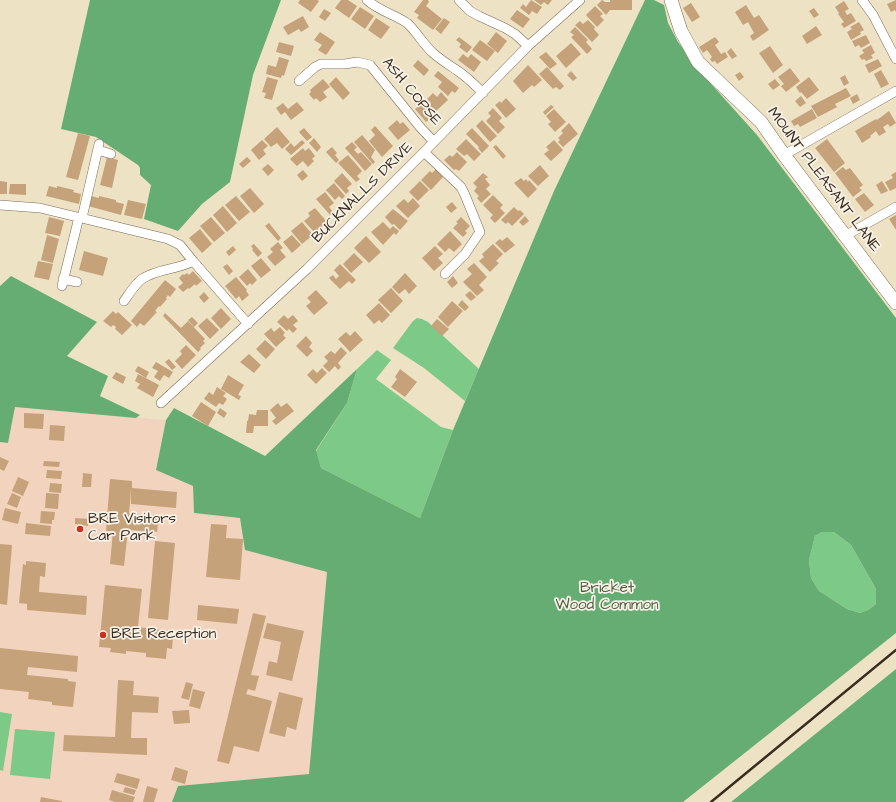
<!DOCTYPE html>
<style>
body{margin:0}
canvas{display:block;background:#eee2c4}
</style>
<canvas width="896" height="802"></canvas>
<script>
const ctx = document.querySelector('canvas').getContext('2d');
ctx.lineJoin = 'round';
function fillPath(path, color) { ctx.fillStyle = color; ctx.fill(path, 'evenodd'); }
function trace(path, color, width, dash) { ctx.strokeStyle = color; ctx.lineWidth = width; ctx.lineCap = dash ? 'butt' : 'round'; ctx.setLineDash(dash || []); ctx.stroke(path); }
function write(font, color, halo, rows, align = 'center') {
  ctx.font = font + ' "Architects Daughter",sans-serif'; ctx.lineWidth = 3.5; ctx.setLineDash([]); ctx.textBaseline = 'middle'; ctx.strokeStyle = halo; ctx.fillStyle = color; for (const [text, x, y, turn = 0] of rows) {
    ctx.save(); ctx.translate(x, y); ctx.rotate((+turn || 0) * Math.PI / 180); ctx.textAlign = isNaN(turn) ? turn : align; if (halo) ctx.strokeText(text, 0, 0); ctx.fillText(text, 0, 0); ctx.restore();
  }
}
const built = new Path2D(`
 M15,407L166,420L156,470L193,486L194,513L241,518L245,550L327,571L309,774L178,786L172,802H0V442L8,443Z`);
const green = new Path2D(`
 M417,318L422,319L428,322L479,369L465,401L424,368L393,348L413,321Z
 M377,350L391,360L376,379L441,427L453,430L420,518L321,468L316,451L347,403L357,369Z
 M822,532H834L851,545L876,589V604L868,610L860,613L847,609L819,591L811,578L809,560L815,536Z
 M0,712L12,714L3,771L0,770Z
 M15,729L55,732L50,779L10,775Z`);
const forest = new Path2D(`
 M90,0H281L253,75L230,182L202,204L178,231L144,219L151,185L140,175V168L138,165L96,137L61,129Z
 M645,0H654L664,5L668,23L678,42L704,76L757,135L896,318V633L683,802H172L178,786L309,774L327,572L245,550L240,518L194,513L193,486L156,470L166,420L174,408L265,456L357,369L347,403L316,450L321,468L420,518L453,430L554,191ZM822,532H834L851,545L876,589V604L868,610L860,613L847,609L819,591L811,578L809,560L815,536Z
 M11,276L97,322L67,356L108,376L100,396L140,415L136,418L15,407L8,443L0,442V286Z
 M896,669V802H731Z`);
const building = new Path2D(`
 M300,0H317L319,1L311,12L298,3Z
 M341,0H348L357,6L349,18L335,8Z
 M423,0H428L429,2L426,6L442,19L433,30L417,18L419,15L414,12Z
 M531,0L542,7L537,14L532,11L529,15L520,8L523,4L526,7Z
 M534,0H552L548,5L544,2L541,5Z
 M602,0L605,2H610V0H632V10H610L606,15L597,5Z
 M896,0V12L895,10L891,12L887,4Z
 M844,1L849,9L845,11L847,15L851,13L856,21L844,28L841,24L844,22L838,14L839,13L835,7Z
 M691,3L700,17L692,22L683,8Z
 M746,5L754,18L759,15L769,30L753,41L750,36L754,33L748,22L743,25L735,12Z
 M595,6L603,14L600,16L604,20L597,27L586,15Z
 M360,7L374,16L365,29L351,19Z
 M814,8L819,15L814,18L809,11Z
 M324,9L331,13L325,21L319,17Z
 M517,10L530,19L523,28L510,19Z
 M303,16L309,27L301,32L299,29L288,35L283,27Z
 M376,18L390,27L381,39L368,30Z
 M444,18L450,22L441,34L435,29Z
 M588,20L595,27L594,29L599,35L592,42L575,25L580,21L583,24Z
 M859,22L864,30L860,32L861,34L851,40L847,32L852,29L850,27Z
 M816,26L822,35L807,44L802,36Z
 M575,27L588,40L586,42L592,49L587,54L571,37L574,35L570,32Z
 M320,32L335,42L326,55L318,50L322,45L314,40Z
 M496,32L507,41L498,53L487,44Z
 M866,35L870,43L861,48L859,45L855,47L852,41Z
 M459,37L472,47L467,53L459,47L461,44L456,40Z
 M715,37L719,42L715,45L721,54L725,52L728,57L717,64L715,61L712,62L710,59L712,57L707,50L703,53L699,47Z
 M480,40L495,51L487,61L472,50Z
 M279,42L294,46L291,56L276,52Z
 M571,43L581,54L566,68L556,56Z
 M871,45L875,53L871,55L873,58L866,61L864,59L862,60L859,56L864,53L862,50Z
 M770,46L783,65L773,73L759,53Z
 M731,48L737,56L732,59L727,52Z
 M546,52L557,64L550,69L539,57Z
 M463,54L468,58L471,54L481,62L474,72L458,60Z
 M279,57L289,60L284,76L282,75L281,78L266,74L268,65L276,67Z
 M878,59L882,66L869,73L865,65Z
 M418,60L429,70L424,76L413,66Z
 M528,65L542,80L534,87L532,85L523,93L513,81Z
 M547,67L564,86L560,90L556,87L553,89L539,74Z
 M790,68L800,81L786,92L781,86L784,84L778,77Z
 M881,70L889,84L881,88L874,74Z
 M438,71L459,88L455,93L452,91L448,96L438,87L442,82L434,76Z
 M571,71L577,78L573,81L567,75Z
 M740,72L744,77L739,81L735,75Z
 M845,75L849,83L844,86L840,78Z
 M267,77L278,80L272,100L264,98L266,93L262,92Z
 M336,77L350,93L343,100L329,84Z
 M809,77L819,90L807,99L801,92L800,93L796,87Z
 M323,79L330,87L323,92L327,97L320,102L316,98L314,100L309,94L311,92L310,90Z
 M775,79L780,85L773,90L768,84Z
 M846,88L851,96L835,104L837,107L818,117L811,106Z
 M441,92L448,100L435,112L437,114L426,122L415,109L426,100L429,105L431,103L427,99L433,93L437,97Z
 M857,94L860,100L853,104L850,98Z
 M801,96L806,103L800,107L795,101Z
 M506,98L516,109L506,118L495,105L500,101L501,103Z
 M297,102L304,110L291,120L285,112L281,115L276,108L283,103L288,109Z
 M551,105L554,107L545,115L543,112Z
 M493,108L502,118L499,121L505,127L498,134L486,121L491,116L488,113Z
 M554,109L566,122L555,132L548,124L551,122L546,116Z
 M812,109L817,118L800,127L798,124L794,126L791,121Z
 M889,111L896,123L890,127L888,124L883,127L886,132L879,136L876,131L870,136L871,137L862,143L855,131L876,119L877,120Z
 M397,120L400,124L403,122L410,130L398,140L388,128Z
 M482,120L497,136L490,142L476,126Z
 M569,123L578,134L563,147L558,142L560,140L558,138L563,133L561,131Z
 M375,126L393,146L382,157L369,141L375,135L371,130Z
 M277,127L290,142L282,149L277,143L271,147L264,139Z
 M304,128L312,137L307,141L299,132Z
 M472,128L489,146L482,153L478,148L479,147L466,134Z
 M78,133L90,136L78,180L66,177Z
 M362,135L375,150L371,157L375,162L373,164L354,142Z
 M314,138L321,147L317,152L309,143Z
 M466,139L481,154L474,161L467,154L464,156L456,149Z
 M827,139L845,163L834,172L815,148Z
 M262,140L268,146L263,150L266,154L259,160L251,150Z
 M302,140L305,143L291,155L285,149L291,143L294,147Z
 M554,140L563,150L551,161L544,154L549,150L546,147Z
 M352,142L357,147L354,150L358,154L361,152L372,164L365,171L345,148Z
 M496,145L506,156L503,159L493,147Z
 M332,147L337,153L335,155L339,160L336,163L326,152Z
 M303,148L305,151L309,148L315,156L312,159L314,161L308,167L303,161L297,166L290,159Z
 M457,152L467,162L459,171L456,169L454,170L444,160L450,155L452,157Z
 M348,155L362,171L357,176L360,179L356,182L338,163Z
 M107,157L118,160L112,188L100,185Z
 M247,157L251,161L243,168L239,164Z
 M268,164L274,170L268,176L262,169Z
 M540,165L549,176L538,186L528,176Z
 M843,167L846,170L850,168L863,185L859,188L862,190L853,197L835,173Z
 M436,169L443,177L431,190L421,180L430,171L432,173Z
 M303,170L308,176L302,181L297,175Z
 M896,172V188L890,191L885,182L893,178L891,175Z
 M342,173L352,184L347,188L349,191L346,194L334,181Z
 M483,173L488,177L485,179L490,185L486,189L491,194L481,203L477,198L479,196L474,191L477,187L473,183Z
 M521,178L524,181L526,179L528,182L529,180L537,189L528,198L514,183Z
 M0,181L7,182V194H0Z
 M420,181L429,190L418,201L409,192Z
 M882,181L888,191L881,194L876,185Z
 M334,183L345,196L342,199L339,196L335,200L326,190Z
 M10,184H26V195L9,194Z
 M49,186L57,188V186L74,190L73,192L81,194L79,204L46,196Z
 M250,188L264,204L254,213L240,196Z
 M325,192L334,203L329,207L333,212L330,215L316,199Z
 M864,193L874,205L865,212L855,199Z
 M493,195L503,205L500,208L505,213L495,223L490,218L493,215L483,205Z
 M91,196L99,198V196L116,200V202L124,204L121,215L88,206Z
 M236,196L250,212L239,221L225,205Z
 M413,198L420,206L408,218L396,206L404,199L408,203Z
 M128,200L146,204L142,219L124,215Z
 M452,202L457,208L451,213L446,207Z
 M223,206L237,223L227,232L213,215Z
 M514,207L518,211L520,210L524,214L512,226L508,222L506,224L501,220Z
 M315,208L327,222L315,233L304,221L310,216L308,213Z
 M393,209L408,221L400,230L394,224L392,225L385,217Z
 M896,215V230L889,219Z
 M525,216L529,221L523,226L519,222Z
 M49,217L64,221L60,236L45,233Z
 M211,217L225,233L214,242L200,226Z
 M461,217L470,226L465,231L467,233L463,237L453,228L458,223L456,222Z
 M302,222L313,235L302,244L291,231Z
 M383,222L390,229L393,226L399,231L396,235L394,233L383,245L371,232Z
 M269,223L281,238L278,241L265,226Z
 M200,229L212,244L202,253L189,238Z
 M450,231L462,244L454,252L449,248L445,252L437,244Z
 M47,235L59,239L53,263L41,260Z
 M292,235L301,245L292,253L283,242Z
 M366,236L381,252L369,263L354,248Z
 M507,237L515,245L505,253L495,243L500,239L502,241Z
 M278,242L283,248L280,250L286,257L275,266L267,257L273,252L270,249Z
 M254,244L262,253L258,257L252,250L253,249L251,246Z
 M493,244L503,254L496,261L499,263L490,272L479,261L484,257L482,254Z
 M233,246L236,250L229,256L226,252Z
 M435,246L443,254L438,258L443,263L434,271L422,258Z
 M84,251L108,258L103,276L79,270Z
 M354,253L363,262L351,273L343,264Z
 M261,258L271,270L261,278L251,266Z
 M38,261L53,264L49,280L34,277Z
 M474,263L487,277L479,285L484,290L477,296L463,282L472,274L467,269Z
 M227,264L233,271L229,275L223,267Z
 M340,264L356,280L352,284L349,281L340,289L329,278L333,275L336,279L339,276L334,270Z
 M248,269L257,280L252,285L250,283L247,286L239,277Z
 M193,271L202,281L196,286L195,284L189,289L188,288L183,292L178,287L183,283L179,278L183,274L184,275L187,273L189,275Z
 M405,273L417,286L409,294L405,289L399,294L392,287Z
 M453,276L458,283L452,288L447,282Z
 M236,277L247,290L246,291L249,295L242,301L239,296L236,299L225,286Z
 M165,280L176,289L170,297L168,295L166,298L167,299L160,307L159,306L155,311L157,312L144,326L140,323L137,327L131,321Z
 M391,288L403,301L391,313L378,300Z
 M316,290L328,303L314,315L306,306L311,302L307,298Z
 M470,291L476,297L471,301L465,295Z
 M204,292L209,298L204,303L199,297Z
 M462,300L469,307L465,311L458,305Z
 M452,301L463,311L448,327L438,317Z
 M379,303L390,315L382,323L379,320L374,324L366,315Z
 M221,308L231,319L221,329L211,318Z
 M113,311L116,314L118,312L132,325L122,335L115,329L116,327L113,325L111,327L103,321Z
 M165,313L181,328L188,321L205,339L203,341L205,343L200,348L201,349L198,352L163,316Z
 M284,315L288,319L293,315L298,321L293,325L297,329L293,333L289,329L287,331L277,322Z
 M192,317L198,323L194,327L188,320Z
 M207,318L219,330L210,339L198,326Z
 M437,319L449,329L442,336L431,326Z
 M280,327L285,333L283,335L286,338L276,347L264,334L271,328L274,332Z
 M355,331L363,340L350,352L338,339L346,332L350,336Z
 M306,336L312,343L309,347L313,351L307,357L296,346Z
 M265,340L275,349L266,359L256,349Z
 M186,345L196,355L182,369L175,361L182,354L180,351Z
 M341,347L347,353L338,363L341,367L338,370L335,366L329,372L323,366L328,361L324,357L331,351L335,354Z
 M249,354L261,365L254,373L240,362Z
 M169,359L176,367L172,370L165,362Z
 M156,362L173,372L169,378L164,375L160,381L154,377L158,371L152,368Z
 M138,366L149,372L146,378L135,371Z
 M322,368L327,373L316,384L307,375L313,369L317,373Z
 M400,369L417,382L405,397L391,387L397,379L395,377Z
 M116,372L126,377L123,384L112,378Z
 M138,374L159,385L153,397L137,388L140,384L135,381Z
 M228,375L244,385L238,395L241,396L239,400L221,389Z
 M217,387L226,393L223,396L227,399L223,405L219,403L216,407L204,399L209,392L213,395Z
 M201,402L216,412L208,426L192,416Z
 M278,403L281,407L287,403L294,411L276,425L272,421L276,418L270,410Z
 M220,408L227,413L224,418L217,413Z
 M257,410H268V426H254L253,433H246L247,421H248L249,414L256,415Z
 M24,413L44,414L43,429L24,428Z
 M50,425L65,426L64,441L49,440Z
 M0,457L9,461L4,471L0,469Z
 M44,461L60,462L59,467L43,466Z
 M47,470L62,471L61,479L46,478Z
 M83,473L92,474L91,487H82Z
 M18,477L29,482L23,496L12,491Z
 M110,479L132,481V488L177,492L176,508L131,504V490L129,514L159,516L157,532L128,530L124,566L110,564L113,531H106Z
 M50,483L62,484L61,493L49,492Z
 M12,493L21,497L17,508L7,504Z
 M46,493L59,494L58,509L45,508Z
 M5,508L21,512L18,524L2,520Z
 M41,511L55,512L54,520H52V524L40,523Z
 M75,518L89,519L88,526L75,524Z
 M26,523L51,526L50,536L25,534Z
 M211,524L227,525L226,538L243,539L240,580L206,577Z
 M155,541L175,543L168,620L148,618Z
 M0,544L12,545L7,605L0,604Z
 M26,561L46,563L45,577L40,576L39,592L87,596L86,615L27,610V604L19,603L23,564L26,565Z
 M105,585L142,589L138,627L169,631V635L173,636L172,649L167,648L166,659L146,657V653L126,651V654L110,652L111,648L99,647Z
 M198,605L239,609L237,624L197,620Z
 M253,613L266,616L251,675L259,676L255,691L248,689L246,694L272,701L259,752L234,746L229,764L217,761Z
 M267,623L304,631L292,681L266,675L269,661L277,663L281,642L263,638Z
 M0,648L78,656L77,672L28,667L27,675L68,679V681L76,682L73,707L52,705V702L28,699L29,692L0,689Z
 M118,680L134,681L133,695L159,697L158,713L132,712L131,738H147V755L63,751L64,735L115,737Z
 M186,682L193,684L189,700L181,698Z
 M193,689L205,692L200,709L189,706Z
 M279,692L303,698L296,730L287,727L285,737L269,733Z
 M189,710L190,723L174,724L172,711Z
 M175,767L188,771L185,784L171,780Z
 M117,773L140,779L137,789L114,782Z
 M147,786L158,789L154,802H143Z
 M125,787L136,790L134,795L123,792Z
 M112,790L135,797L133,802H115L109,800Z
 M41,797L62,801V802H40Z`);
const street = new Path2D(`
 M367,0C379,11 394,14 407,23C417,32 423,44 433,53C441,60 449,65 458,71C467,77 475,85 483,93
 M459,0L470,11L479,16L505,28L515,34L528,46
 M862,0L873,15L896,59
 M299,81L315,67L321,64H345L357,62L370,65L420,127L434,142
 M98,150L111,154
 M424,152L461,187L465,195L480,232L465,254L445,274
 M784,155L896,91
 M0,205L40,208L168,239L180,245L193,261
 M82,218L99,144
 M845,236L896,207
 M63,279L77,282
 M62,286L79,217
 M124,301C129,294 135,284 142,279C158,268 178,270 193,261L248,324
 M161,403L307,269L424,152L528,46L580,0`);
const secondary = new Path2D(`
 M671,0L681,31L698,62L761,122L784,155L896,303`);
const rail = new Path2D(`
 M711,802L896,650`);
const markers = [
 [80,529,4,"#c8321e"],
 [103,635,4,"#c8321e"]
];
const streetNames = [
 ["ASH COPSE",411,92,50],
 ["MOUNT PLEASANT LANE",823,180,53],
 ["BUCKNALLS DRIVE",363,193,-45]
];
const poiNames = [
 ["BRE Visitors",88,520],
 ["Car Park",88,537],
 ["BRE Reception",111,635]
];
const parkNames = [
 ["Bricket",607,589],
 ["Wood Common",607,606]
];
fillPath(built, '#f2d4be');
fillPath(green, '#7dc988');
fillPath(forest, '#66ad74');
fillPath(building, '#c5a27a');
trace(street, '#7a6a58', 10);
trace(secondary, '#7a6a58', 14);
trace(street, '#fff', 9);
trace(secondary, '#fff', 13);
trace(rail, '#3b2a1e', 2.5);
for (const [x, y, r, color] of markers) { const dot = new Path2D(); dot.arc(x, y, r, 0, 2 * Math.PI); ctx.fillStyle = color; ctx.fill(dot); trace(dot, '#f7f3e8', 1.5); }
write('15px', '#3b2a1e', '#f7f3e8', streetNames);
write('15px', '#3b2a1e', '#f7f3e8', poiNames, 'left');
write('15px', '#4f5a3e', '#f7f3e8', parkNames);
</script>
